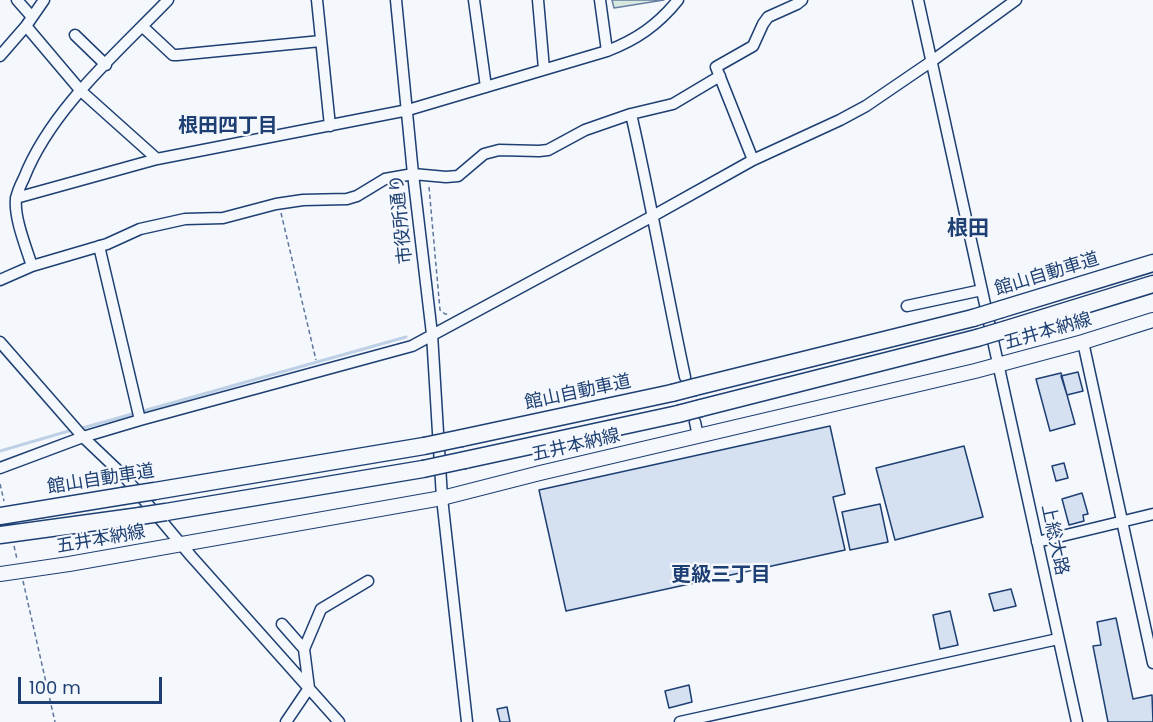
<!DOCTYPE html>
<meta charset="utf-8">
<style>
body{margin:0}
#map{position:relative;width:1153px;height:722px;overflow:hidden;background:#f4f7fb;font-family:Poppins,sans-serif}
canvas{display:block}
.scale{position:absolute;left:18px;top:677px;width:144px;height:27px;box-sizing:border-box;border:3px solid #1d3f73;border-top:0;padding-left:8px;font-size:18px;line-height:21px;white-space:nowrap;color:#1d3f73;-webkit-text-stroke:4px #f4f7fb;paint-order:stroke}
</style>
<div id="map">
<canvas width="1153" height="722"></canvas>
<div class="scale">100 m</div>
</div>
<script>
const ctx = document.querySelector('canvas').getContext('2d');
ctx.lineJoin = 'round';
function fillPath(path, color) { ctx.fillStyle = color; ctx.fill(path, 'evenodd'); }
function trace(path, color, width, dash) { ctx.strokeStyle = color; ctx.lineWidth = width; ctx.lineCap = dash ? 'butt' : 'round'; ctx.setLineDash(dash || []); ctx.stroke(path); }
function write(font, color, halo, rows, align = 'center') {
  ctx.font = font + ' Poppins,"Noto Sans JP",sans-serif'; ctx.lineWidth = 4.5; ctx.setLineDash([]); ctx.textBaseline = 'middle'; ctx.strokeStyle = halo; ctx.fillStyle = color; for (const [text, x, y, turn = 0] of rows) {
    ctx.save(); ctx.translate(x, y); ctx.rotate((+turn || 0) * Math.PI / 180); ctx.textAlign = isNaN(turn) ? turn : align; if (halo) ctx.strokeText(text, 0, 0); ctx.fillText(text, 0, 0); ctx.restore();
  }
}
const green = new Path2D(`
 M612,0H664L614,8Z`);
const stream = new Path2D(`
 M79,429L406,337
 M0,451L72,430`);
const building = new Path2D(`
 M1078,372L1083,391L1067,395L1061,376Z
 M1061,373L1075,424L1050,431L1036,379Z
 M830,426L845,494L833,497L845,550L566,611L539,490Z
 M964,446L983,517L895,540L876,468Z
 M1064,463L1068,478L1056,481L1052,466Z
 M1082,493L1088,514L1083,515L1084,521L1069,525L1062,499Z
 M880,504L888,542L850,550L842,512Z
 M1011,589L1016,606L994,611L989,594Z
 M950,611L958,645L940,649L933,615Z
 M1116,618L1133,699L1152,695L1153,722H1108L1093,646L1101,645L1097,622Z
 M689,685L692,702L669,708L665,691Z
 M507,707L510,722H500L497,709Z`);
const path = new Path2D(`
 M429,187L440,310L445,314H449
 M281,213L316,360
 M0,484L4,501
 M14,546L17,559
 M23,581L55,722`);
const minor = new Path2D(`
 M17,0L32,17
 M317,0L330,126
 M396,0L413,174L432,334L442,498L467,722
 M474,0L486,87
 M538,0L544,69
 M600,0L607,51
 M918,0L1077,722
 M26,26L81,91L157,159
 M143,27L173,55H177L321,41
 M75,35L106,65
 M0,56L26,26L44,0
 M631,114C651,201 666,289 685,377
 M753,160L716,67L753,46L763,24L768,17L797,4L802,0
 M16,198L157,159L408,110L607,51C636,40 658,25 678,0
 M99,246L140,420
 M32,266C26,247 14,218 16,199C17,192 21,184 24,178C51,109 118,52 168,0
 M0,280L32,266L107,244L140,229L185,219L223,218L276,204L303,200L347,199L357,196L385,179L413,174L446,177L458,176L484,154L499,150L539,151L548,150L585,130L631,114L673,104L720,76
 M907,306L982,290
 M0,342L83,437L124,476L191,556L339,722
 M1083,342L1153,663
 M695,422L698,436
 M0,468L83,437L140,420L412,346L651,217L753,160L840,120L866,106L932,61L1016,0
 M1037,542L1153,514
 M282,624L304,649
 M286,722L309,688L304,649L321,609L368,581
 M680,722L1058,639`);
const major = new Path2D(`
 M0,574L69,564L442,498L540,473L975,371L1083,342L1153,320`);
const highway = new Path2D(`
 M1002,309L1153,263
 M1007,329L1153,284
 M695,387L973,318
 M701,408L977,338
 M462,438L672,393
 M465,460L678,414
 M155,491L424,446
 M166,512L423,469
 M0,516L123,496
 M0,535L140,516`);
const highwayBridge = new Path2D(`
 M973,318L1002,309
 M977,338L1007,329
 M672,393L695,387
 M678,414L701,408
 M424,446L462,438
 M423,469L465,460
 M123,496L155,491
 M140,516L166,512`);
const streetNames = [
 ["市役所通り",402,219,-96],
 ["館山自動車道",1047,275,-17],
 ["五井本納線",1048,332,-16],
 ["館山自動車道",578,393,-12],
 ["五井本納線",576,446,-13],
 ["館山自動車道",101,480,-9],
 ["五井本納線",101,540,-10],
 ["上総大路",1054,540,78]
];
const neighbourhoodNames = [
 ["根田四丁目",228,127],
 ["更級三丁目",721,576]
];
const quarterNames = [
 ["根田",968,230]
];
fillPath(green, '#d7e8df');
trace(green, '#687fa3', 1.5);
trace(stream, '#bed0e5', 3);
fillPath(building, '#d5e0f0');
trace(building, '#1d3f73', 1.5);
trace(minor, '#1d3f73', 13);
trace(major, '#1d3f73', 16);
trace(highway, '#1d3f73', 19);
trace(path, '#5e769c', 1.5, [4.5, 3]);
trace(minor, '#f4f7fb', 10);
trace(major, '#f4f7fb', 14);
trace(highway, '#f4f7fb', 16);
trace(highwayBridge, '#1d3f73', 19, []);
trace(highwayBridge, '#f4f7fb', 16);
write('18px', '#1d3f73', '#f4f7fb', streetNames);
write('bold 20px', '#1d3f73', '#f4f7fb', neighbourhoodNames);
write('bold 21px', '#1d3f73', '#f4f7fb', quarterNames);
</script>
